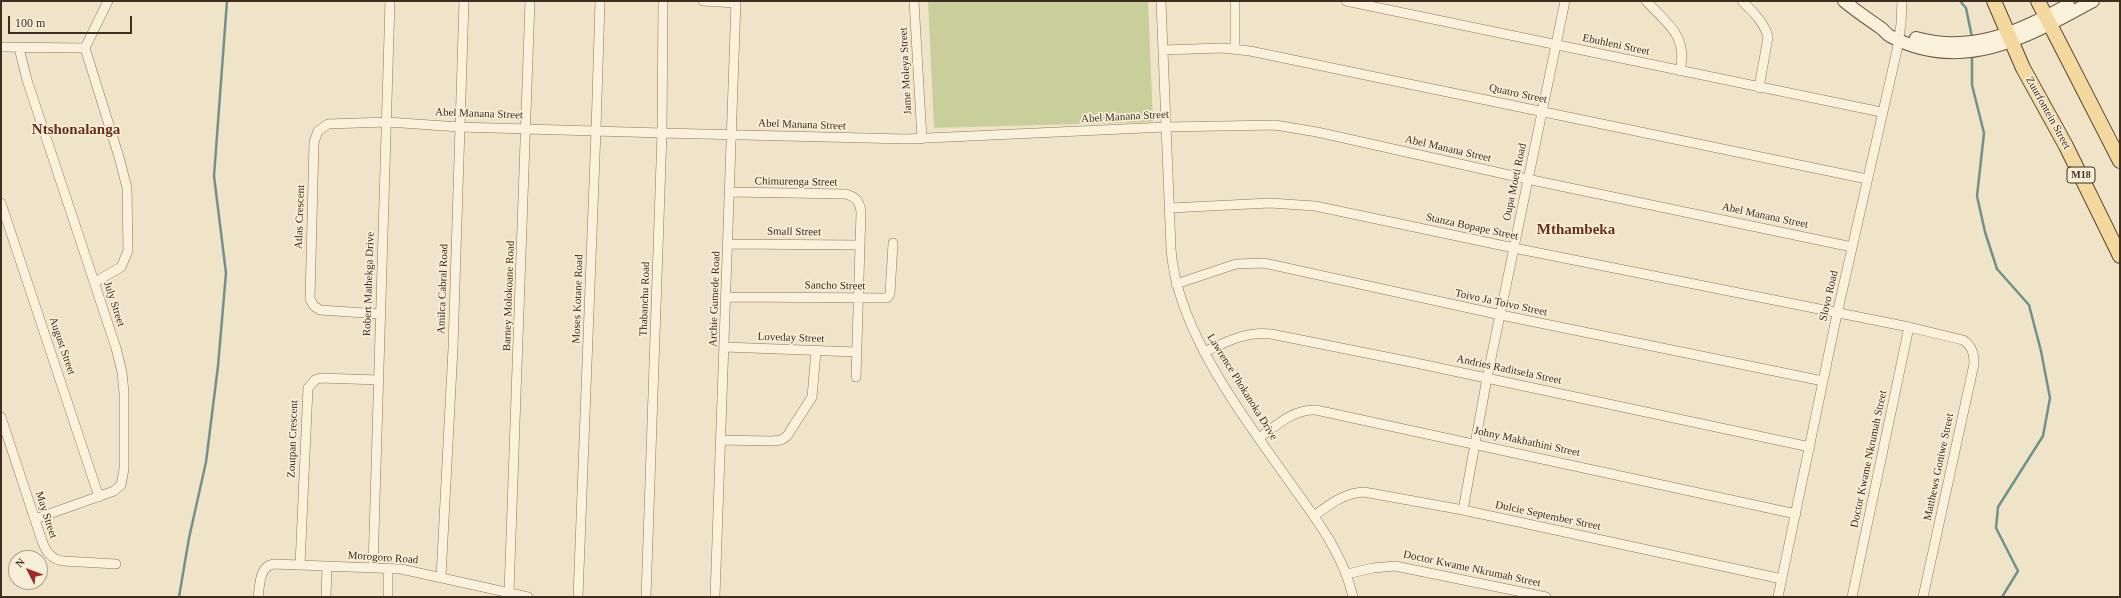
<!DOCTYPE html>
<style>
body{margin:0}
#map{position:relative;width:2121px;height:598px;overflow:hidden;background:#f0e4c8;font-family:"Times New Roman",serif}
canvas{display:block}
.frame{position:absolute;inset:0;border:2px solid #3d2e20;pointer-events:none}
.north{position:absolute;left:8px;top:550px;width:40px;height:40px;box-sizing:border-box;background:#f7eed8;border:1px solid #ada18e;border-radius:50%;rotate:312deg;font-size:11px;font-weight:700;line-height:16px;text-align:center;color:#3d2e20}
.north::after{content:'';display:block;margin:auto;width:14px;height:18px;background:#9e2a2b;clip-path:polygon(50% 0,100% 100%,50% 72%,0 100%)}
.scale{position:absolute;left:8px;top:16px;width:124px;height:18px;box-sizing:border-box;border:2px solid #3d2e20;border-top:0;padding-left:5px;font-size:12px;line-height:14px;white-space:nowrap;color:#3d2e20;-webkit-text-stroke:3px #f7eed8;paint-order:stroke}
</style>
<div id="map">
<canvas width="2121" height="598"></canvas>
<div class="frame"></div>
<div class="north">N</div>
<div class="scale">100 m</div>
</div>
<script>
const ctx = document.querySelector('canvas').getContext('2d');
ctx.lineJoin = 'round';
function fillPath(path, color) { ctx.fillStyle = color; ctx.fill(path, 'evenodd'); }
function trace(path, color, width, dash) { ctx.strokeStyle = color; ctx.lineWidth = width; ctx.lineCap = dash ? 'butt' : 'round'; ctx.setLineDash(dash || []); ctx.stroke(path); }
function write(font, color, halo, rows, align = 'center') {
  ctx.font = font + ' "Times New Roman",serif'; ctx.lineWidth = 3.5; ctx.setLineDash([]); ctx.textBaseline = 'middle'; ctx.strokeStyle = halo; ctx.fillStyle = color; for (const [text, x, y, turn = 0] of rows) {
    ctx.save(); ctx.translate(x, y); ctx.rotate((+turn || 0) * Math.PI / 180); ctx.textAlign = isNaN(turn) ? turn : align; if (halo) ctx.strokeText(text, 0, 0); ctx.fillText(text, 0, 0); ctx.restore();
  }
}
const green = new Path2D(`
 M928,1H1148L1153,122L934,128Z`);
const stream = new Path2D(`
 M1960,1L1966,8L1972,37
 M1972,54V85L1984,133L1977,196L1985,232L1997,269L2029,305L2041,351L2050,398L2043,436L1998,507L1996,528L2018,571L2002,597
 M179,597L189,538L206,462L218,366L226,273L214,176L227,1`);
const street = new Path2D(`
 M703,1L736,3
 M914,1L922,139
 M1161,1L1171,249C1177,334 1248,422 1296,491C1320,524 1344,557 1353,597
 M1235,1V48
 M1346,1L1881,112
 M1646,1C1668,24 1688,36 1680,71
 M1742,1C1753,12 1764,22 1768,37L1759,88
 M1,47L85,48
 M19,48L27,80L116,348L122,372L124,393V469L121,485L114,491L35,519
 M1163,50L1222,48L1250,51L1867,179
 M730,192L846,194C856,197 860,202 861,212L856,377
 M1,203L99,497
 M1170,208L1270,203L1315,206L1514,248L1909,327L1963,340C1972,346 1974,353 1974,364L1923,597
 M729,244L859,245
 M95,282L121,267L128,251L127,188L119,157L85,48L108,1
 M1176,284L1236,264L1264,263L1501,315L1823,381
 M727,297L887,298L890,294L893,243
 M380,314L320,310L314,306L310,299L314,142L318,131L328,124L387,122L460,127L662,133L906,139L1166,127L1275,125L1317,132L1527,179L1852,247
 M725,347L856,352
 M1204,352C1226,342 1246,331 1271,334L1416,363L1810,447
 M1,417L42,541C46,552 51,559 63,561L116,564
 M1259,438C1277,425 1293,409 1316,410L1796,514
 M720,440L772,441L781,440L787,436L812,397L816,351
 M1463,510L1487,378L1565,1
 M1314,516C1330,504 1344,493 1364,492L1463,510L1782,579
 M300,565L308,388L315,380L321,378L379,380
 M373,567L390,1
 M1347,574L1373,568L1395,566L1546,597
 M441,577L453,348L464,1
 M509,592L530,1
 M258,597C260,585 259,566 274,564L401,569L528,597
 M326,597L327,567
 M388,597V569
 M578,597L596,130L600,1
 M646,597L662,133L663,1
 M715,597L736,1
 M1778,597L1837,314L1897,50L1901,24L1902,1
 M1852,597L1909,327`);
const secondary = new Path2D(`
 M1844,1C1856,11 1868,19 1881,28C1884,30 1886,34 1890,36C1963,75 2029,36 2093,1
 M1916,38C1973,54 2019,31 2068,5`);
const primary = new Path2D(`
 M1994,1L2023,68L2066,146L2120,256
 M2038,1L2120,161`);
const shields = [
 [2081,175,28]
];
const shieldNames = [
 ["M18",2081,175]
];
const streetNames = [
 ["Ebuhleni Street",1616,45,12],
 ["Jame Moleya Street",906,71,-93],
 ["Quatro Street",1518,94,12],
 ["Zuurfontein Street",2048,113,61],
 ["Abel Manana Street",479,114,2],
 ["Abel Manana Street",1125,117,-3],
 ["Abel Manana Street",802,125,2],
 ["Abel Manana Street",1448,149,13],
 ["Chimurenga Street",796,182,1],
 ["Oupa Moeti Road",1515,182,-78],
 ["Abel Manana Street",1765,216,12],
 ["Atlas Crescent",300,217,-88],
 ["Stanza Bopape Street",1472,227,12],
 ["Small Street",794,232,1],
 ["Robert Mathekga Drive",369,284,-88],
 ["Sancho Street",835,286,1],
 ["Amilca Cabral Road",443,289,-88],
 ["Barney Molokoane Road",509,296,-88],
 ["Slovo Road",1829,296,-77],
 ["Moses Kotane Road",578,299,-88],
 ["Thabanchu Road",645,299,-88],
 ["Archie Gumede Road",715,299,-88],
 ["Toivo Ja Toivo Street",1501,303,12],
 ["July Street",114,304,72],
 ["Loveday Street",791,338,2],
 ["August Street",62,346,71],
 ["Andries Raditsela Street",1509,370,12],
 ["Lawrence Phokanoka Drive",1242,387,58],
 ["Zoutpan Crescent",293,439,-88],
 ["Johny Makhathini Street",1527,442,12],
 ["Doctor Kwame Nkrumah Street",1869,459,-78],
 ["Matthews Goniwe Street",1939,467,-78],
 ["May Street",46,515,72],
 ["Dulcie September Street",1548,516,12],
 ["Morogoro Road",383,558,4],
 ["Doctor Kwame Nkrumah Street",1472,569,12]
];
const districtNames = [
 ["Ntshonalanga",76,130],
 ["Mthambeka",1576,230]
];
fillPath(green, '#c9cf9b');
trace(stream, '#6f938a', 2.5);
trace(street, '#8d765c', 10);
trace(secondary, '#6f573f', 14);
trace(primary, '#5b4430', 16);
trace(street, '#faf1dc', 9);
trace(secondary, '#faf1dc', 12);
trace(primary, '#f3d9a0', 14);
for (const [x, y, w] of shields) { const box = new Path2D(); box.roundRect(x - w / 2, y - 8, w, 16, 3); ctx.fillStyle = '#f7eed8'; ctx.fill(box); trace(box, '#3d2e20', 1); }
write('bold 10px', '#3d2e20', null, shieldNames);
write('11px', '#3d2e20', '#f7eed8', streetNames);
write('bold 15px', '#6b2e1e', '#f7eed8', districtNames);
</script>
